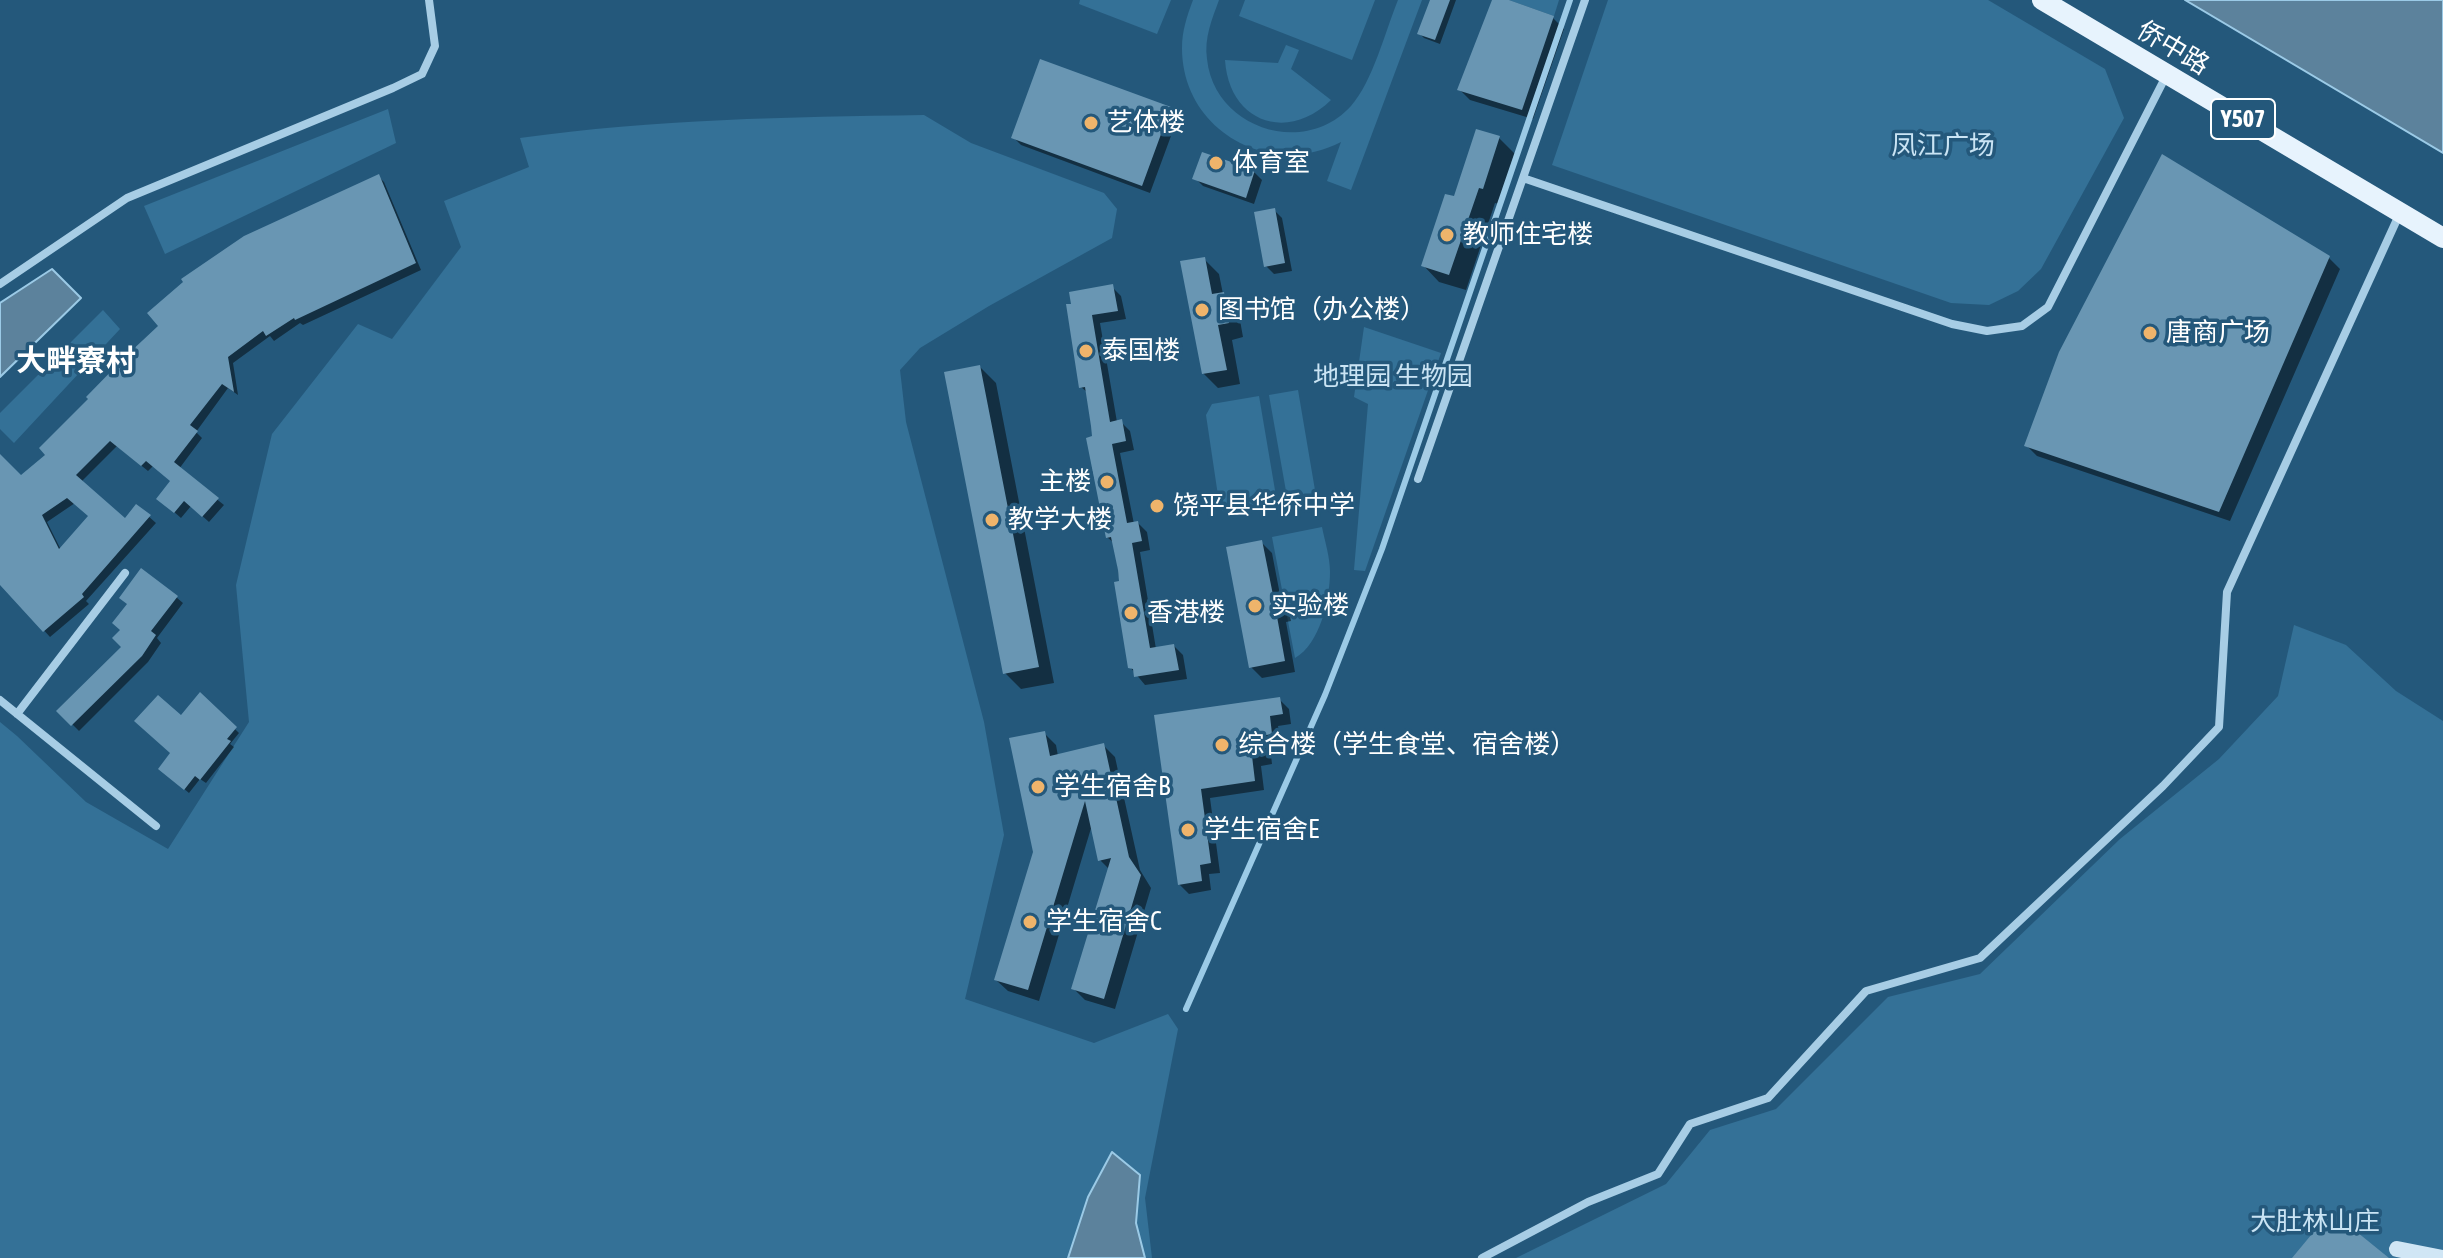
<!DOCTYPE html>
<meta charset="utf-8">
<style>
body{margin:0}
canvas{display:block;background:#24587b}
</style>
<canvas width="2443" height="1258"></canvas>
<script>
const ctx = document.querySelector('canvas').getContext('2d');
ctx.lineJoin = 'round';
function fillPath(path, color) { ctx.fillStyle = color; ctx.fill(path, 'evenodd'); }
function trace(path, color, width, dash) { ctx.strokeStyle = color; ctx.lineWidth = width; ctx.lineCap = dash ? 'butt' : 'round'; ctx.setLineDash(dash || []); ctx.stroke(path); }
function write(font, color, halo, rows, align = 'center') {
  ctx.font = font + ' "Asap Condensed","Noto Sans SC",sans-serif'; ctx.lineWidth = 7; ctx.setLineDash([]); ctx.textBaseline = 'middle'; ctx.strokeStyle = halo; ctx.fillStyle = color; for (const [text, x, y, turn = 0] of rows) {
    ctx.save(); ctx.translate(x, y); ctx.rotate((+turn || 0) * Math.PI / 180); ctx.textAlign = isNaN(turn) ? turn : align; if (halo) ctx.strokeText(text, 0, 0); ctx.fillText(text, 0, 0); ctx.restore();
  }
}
const green = new Path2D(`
 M1080,0H1171L1157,34L1079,4Z
 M1193,0H1219C1212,19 1204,38 1207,59C1214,128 1304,158 1351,106C1373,81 1385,32 1398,0H1422L1351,190L1327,181L1341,142C1270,179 1182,131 1182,48C1182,31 1187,16 1193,0Z
 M1245,0H1375L1352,60L1239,16Z
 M1509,0H1559L1554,16Z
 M1608,0H1988L2105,69L2124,118L2041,269L2018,291L1989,305L1951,303L1552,165Z
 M1286,45L1299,50L1291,69L1331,100C1287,143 1229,122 1225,60L1278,63Z
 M388,109L396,143L165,254L144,206Z
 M924,115L971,143L1104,193L1117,209L1112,238L989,306L920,348L900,370L906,422L984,722L1004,835L965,999L1094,1043L1168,1014L1178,1029L1145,1198L1152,1258H0V722L17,736L86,802L168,849L249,722L236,585L272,434L358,324L392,339L461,247L444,201L529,167L520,138C655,119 789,117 924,115Z
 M103,310L120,329L14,443L0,429V413Z
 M1364,327L1441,353L1365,571L1354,570L1368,404L1354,397Z
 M1298,390L1317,502L1289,508L1269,395Z
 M1259,396L1278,508L1232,516L1220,509L1206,415L1212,404Z
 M1322,527C1325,542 1330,557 1330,572C1330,599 1320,644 1295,658L1272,537Z
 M2294,625L2346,645L2396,691L2443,721V1258H1516L1666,1184L1710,1130L1776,1109L1888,997L1980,974L2120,839L2219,759L2278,696Z`);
const water = new Path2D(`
 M2185,0H2443V153Z
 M52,269L81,298L0,377V303Z
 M1112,1152L1140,1175L1136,1223L1145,1258H1068L1088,1197Z`);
const shadow = new Path2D(`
 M1432,0H1456L1440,44L1424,38L1420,34Z
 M1494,0H1503L1553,18L1564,29L1533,119L1470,100L1459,89Z
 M1170,109L1178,117L1150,193L1021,145L1013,137Z
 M1499,138L1515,154L1499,204L1495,203L1466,290L1439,282L1423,265L1455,199Z
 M2162,157L2329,258L2340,269L2230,521L2037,456L2026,445Z
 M1254,172L1262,180L1254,204L1203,186L1195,178Z
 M378,176L384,182L421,270L303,325L300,323L274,341L270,336L233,363L238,395L228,388L196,432L202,438L179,469L224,505L209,522L191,506L181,518L165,504L172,482L153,466L148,471L117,446L81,482L125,521L137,506L156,523L86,601L89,604L50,637L0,582V457L21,477ZM75,503L90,516L61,550L47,522Z
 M1274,210L1282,218L1292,271L1274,274L1266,266Z
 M1204,259L1219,274L1223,294L1238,309L1243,337L1232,340L1240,384L1218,388L1203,373Z
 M1112,287L1121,296L1126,319L1100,323L1117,422H1121L1130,431L1134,450L1120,453L1134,524L1138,523L1147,532L1150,550L1140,552L1156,649L1174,646L1183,655L1187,679L1145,685L1130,667L1115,544L1107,537L1088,393L1081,387L1068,306Z
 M980,367L996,383L1054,683L1021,689L1005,673Z
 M1261,542L1272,553L1281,600L1288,607L1291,621L1286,622L1295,672L1262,678L1251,667Z
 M176,597L183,603L157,638L161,643L148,662L79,731L59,711Z
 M200,695L239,733L230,744L234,747L206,783L200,779L189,793L165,773L173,753L182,718Z
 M1279,699L1289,709L1291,724L1278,726L1281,744L1270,746L1272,764L1261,766L1264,790L1210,798L1220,873L1209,874L1211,890L1189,894L1179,884L1157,717Z
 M1044,733L1056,745L1058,756L1104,746L1115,757L1140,870L1151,888L1115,1009L1085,1000L1073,988L1110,870L1100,860L1092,825L1039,1001L1008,991L996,980L1035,853Z`);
const stream = new Path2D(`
 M1186,1009L1325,695L1382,549L1570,0`);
const building = new Path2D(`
 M1430,0H1450L1435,40L1417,34Z
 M1492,0H1509L1554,16L1522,110L1457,90Z
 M1040,59L1171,107L1142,186L1011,138Z
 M1476,129L1500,136L1483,189L1479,188L1449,275L1421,266L1445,194L1454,196Z
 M1202,152L1255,170L1246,198L1192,179Z
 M2162,154L2330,256L2219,512L2024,446L2059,352Z
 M379,174L416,263L295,320L294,318L266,336L263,331L228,357L234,392L222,384L190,425L198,431L174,462L219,498L202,517L184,501L174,513L156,499L170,481L146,461L141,466L110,441L76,475L125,518L136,504L151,515L82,594L84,597L43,632L0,585V454L21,475L45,455L39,448L88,399L86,397L127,355L158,326L147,313L183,282L181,279L244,236ZM67,498L88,516L59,549L42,515Z
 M1275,208L1285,263L1264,267L1254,212Z
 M1205,257L1212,294L1224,292L1229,323L1218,325L1227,370L1202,374L1180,261Z
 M1113,284L1118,311L1092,315L1110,422L1122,419L1126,441L1112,444L1127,523L1138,521L1142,541L1132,543L1150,648L1174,644L1179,670L1134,677L1133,669L1128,668L1114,582L1119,581L1118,570L1111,537L1106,538L1086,438L1092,436L1091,426L1085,387L1079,388L1066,304H1071L1069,292Z
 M980,365L1039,667L1003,674L944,372Z
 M1262,540L1273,595L1278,594L1281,610L1276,611L1285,661L1249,668L1226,547Z
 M141,568L178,596L151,631L156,635L142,656L71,726L56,711L121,647L112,638L120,630L112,623L127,604L119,598Z
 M200,692L237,727L227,739L231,741L200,780L195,776L184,790L158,769L170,753L134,721L158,695L181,715Z
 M1280,697L1283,714L1270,716L1272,734L1261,736L1264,754L1252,756L1255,781L1201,789L1211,863L1200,865L1202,881L1178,885L1154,715Z
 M1045,731L1050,756L1104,743L1129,857L1141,875L1104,999L1071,989L1111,858L1098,861L1085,801L1028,990L994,980L1033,852L1009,738Z
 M2331,1211L2389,1258H2292Z`);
const street = new Path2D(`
 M1523,178L1952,324L1987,331L2022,326L2048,307L2166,76
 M0,284L127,198L393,88L422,74L435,46L429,0
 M1418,479L1585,0
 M0,700L156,826
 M17,714L125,573
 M1482,1258L1588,1202L1658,1174L1690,1124L1768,1098L1866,991L1980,958L2163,786L2219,727L2227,592L2399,215`);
const secondary = new Path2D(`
 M2397,1249L2442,1258`);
const primary = new Path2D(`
 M2042,0L2443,238`);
const markers = [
 [1091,123,8,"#efb46b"],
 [1216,163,8,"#efb46b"],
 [1447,235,8,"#efb46b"],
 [1202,310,8,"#efb46b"],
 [2150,333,8,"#efb46b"],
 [1086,351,8,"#efb46b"],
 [1107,482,8,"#efb46b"],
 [1157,506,8,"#efb46b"],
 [992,520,8,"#efb46b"],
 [1255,606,8,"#efb46b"],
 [1131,613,8,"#efb46b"],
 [1222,745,8,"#efb46b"],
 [1038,787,8,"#efb46b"],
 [1188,830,8,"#efb46b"],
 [1030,922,8,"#efb46b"]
];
const shields = [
 [2243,119,64]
];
const shieldNames = [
 ["Y507",2243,119]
];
const streetNames = [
 ["侨中路",2173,48,31]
];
const poiNames = [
 ["艺体楼",1107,123],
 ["体育室",1232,163],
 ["教师住宅楼",1463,235],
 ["图书馆（办公楼）",1218,310],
 ["唐商广场",2166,333],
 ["泰国楼",1102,351],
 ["主楼",1091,482,"right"],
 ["饶平县华侨中学",1173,506],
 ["教学大楼",1008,520],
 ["实验楼",1271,606],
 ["香港楼",1147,613],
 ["综合楼（学生食堂、宿舍楼）",1238,745],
 ["学生宿舍B",1054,787],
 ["学生宿舍E",1204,830],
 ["学生宿舍C",1046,922]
];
const parkNames = [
 ["凤江广场",1943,146],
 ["地理园 生物园",1393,377],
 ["大肚林山庄",2315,1222]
];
const quarterNames = [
 ["大畔寮村",76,362]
];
fillPath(green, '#347197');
fillPath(water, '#5c829c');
trace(water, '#9bcae6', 2);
fillPath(shadow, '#0007');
trace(stream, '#9bcae6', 6);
fillPath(building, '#6996b3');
trace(street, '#a7cde5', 8);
trace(secondary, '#d0e6f5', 16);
trace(primary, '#e7f3fd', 20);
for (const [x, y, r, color] of markers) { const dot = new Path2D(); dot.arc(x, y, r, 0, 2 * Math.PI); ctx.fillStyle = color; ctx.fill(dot); trace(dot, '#24587b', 3); }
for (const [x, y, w] of shields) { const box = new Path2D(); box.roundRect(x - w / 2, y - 20, w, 40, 6); ctx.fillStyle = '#24587b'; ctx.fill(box); trace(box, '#fff', 2); }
write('bold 24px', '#fff', null, shieldNames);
write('26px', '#fff', '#24587b', streetNames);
write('26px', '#fff', '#24587b', poiNames, 'left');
write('26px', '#cae4f4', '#24587b', parkNames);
write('bold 30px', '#fff', '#24587b', quarterNames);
</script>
